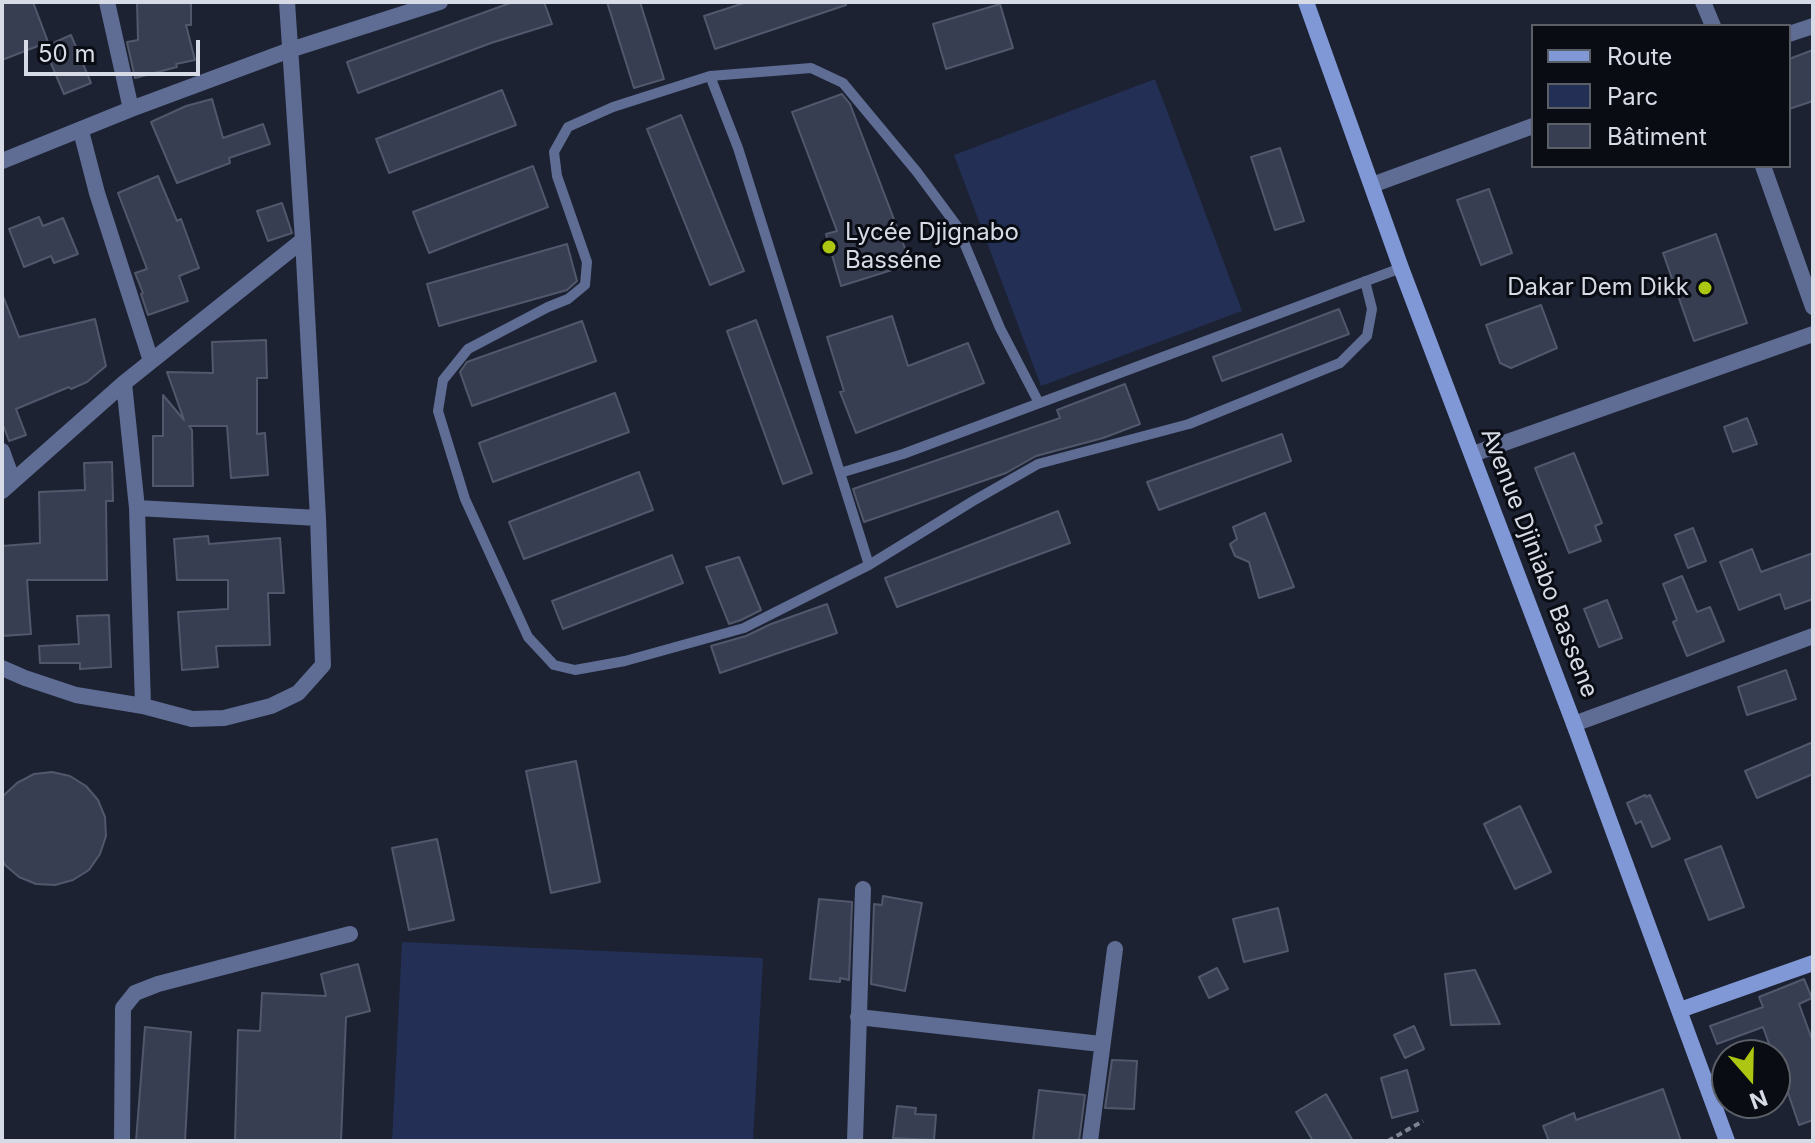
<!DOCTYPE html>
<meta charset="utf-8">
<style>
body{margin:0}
#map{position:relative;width:1815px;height:1143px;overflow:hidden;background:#1c2232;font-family:Inter,sans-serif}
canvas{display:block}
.frame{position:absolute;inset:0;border:4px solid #d7dbe6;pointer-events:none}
.legend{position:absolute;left:1531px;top:24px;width:260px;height:144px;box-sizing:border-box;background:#090c13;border:2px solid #5b5f67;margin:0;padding:10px 14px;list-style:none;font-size:24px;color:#d7dbe6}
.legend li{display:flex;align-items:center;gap:16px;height:40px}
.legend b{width:40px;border:2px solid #5b5f67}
.north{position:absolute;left:1711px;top:1039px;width:80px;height:80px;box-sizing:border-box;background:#090c13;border:2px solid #5b5f67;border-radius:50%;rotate:160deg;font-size:22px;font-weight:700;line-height:32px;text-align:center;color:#d7dbe6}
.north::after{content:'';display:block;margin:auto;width:28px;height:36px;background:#acc611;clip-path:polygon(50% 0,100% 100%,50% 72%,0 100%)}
.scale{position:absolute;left:24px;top:40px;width:176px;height:36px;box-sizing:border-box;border:4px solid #d7dbe6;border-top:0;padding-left:10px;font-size:24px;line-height:28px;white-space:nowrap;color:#d7dbe6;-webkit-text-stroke:6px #090c13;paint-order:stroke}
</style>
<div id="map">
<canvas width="1815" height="1143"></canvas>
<div class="frame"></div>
<ul class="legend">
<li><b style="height:10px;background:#8198d7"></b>Route</li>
<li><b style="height:22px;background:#232f54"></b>Parc</li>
<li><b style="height:22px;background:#383e51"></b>Bâtiment</li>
</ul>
<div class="north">N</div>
<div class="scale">50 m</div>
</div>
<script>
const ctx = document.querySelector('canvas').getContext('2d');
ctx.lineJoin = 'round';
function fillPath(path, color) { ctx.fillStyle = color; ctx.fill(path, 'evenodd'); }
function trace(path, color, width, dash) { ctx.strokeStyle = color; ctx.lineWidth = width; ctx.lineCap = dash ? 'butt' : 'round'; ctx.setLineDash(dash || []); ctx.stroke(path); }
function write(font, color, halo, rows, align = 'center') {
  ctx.font = font + ' Inter,sans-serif'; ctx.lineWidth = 6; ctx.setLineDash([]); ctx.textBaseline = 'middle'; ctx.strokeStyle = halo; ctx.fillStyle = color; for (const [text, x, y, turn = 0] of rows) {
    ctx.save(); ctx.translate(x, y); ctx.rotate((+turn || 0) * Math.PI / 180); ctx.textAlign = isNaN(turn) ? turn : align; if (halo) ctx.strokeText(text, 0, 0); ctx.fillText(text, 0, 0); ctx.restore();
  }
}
const green = new Path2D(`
 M1155,79L1242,311L1041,386L954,155Z
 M402,942L763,958L753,1141H392Z`);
const building = new Path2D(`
 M2,2H33L48,42L2,60Z
 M137,2H191V25H186L195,60L176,64L177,67L135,78L127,42L138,40Z
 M513,2H544L552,24L491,43L358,93L347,62Z
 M607,2H640L664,79L634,88Z
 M747,2H846V5L715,49L704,16Z
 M1000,4L1013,48L946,69L933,24Z
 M71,35L91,83L64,94L44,47Z
 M1813,50V101L1789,109V59Z
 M502,90L516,125L389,173L376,139Z
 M842,94L850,104L911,264L841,286L826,234L837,231L792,112Z
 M212,99L223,138L263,124L270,144L229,158L230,163L177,183L151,122L186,106Z
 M681,115L744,271L710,285L647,129Z
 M1280,148L1304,221L1275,230L1251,157Z
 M533,166L548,207L429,253L413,212Z
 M158,176L177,221L181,219L199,268L179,276L188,301L148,315L141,294L143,293L135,273L147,269L118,193Z
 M1489,189L1512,253L1481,265L1457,200Z
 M282,203L292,233L268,241L257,211Z
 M39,217L43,226L63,218L78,254L54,263L51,256L24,267L9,229Z
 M1716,234L1747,323L1694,341L1663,253Z
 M567,244L577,281L567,290L439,326L427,284Z
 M3,296L19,337L95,319L106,366L87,382L71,389L69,387L16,409L26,435L9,441L2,422Z
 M1541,305L1557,348L1511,368L1500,363L1486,325Z
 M1339,309L1349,334L1222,381L1213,357Z
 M892,316L908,366L968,343L984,383L856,433L840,392L844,391L827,337Z
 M756,320L812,473L783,484L727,331Z
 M582,321L596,361L472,406L460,372L467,362Z
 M266,340L267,378H257V434L265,433L268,475L231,478L227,426H189L192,430L193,486H153V436H163V395L184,420L167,372L213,373L212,342Z
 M1125,384L1140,424L1103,438L1036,456L1006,473L864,522L853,489L1060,418L1057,410Z
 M615,393L629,432L493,482L479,443Z
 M1747,418L1757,444L1733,452L1724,427Z
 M1282,434L1291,461L1159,510L1147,482Z
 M1574,453L1602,523L1595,526L1601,541L1569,553L1535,468Z
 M112,462L113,501H106L107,580H27L31,634L2,636V546L40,543L39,492L85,490L84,463Z
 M639,472L653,510L524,559L509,522Z
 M1058,511L1070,543L897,607L885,578Z
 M1265,513L1294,587L1259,598L1249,562L1235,556L1230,544L1237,539L1233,527Z
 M1693,528L1706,561L1688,568L1675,535Z
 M208,536L209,544L280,538L284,593H268L270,645L216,646L218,667L182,670L178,612L228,609V580H177L174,539Z
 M1752,549L1761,572L1813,553V599L1785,609L1780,594L1739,610L1720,562Z
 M672,555L683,583L563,629L552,601Z
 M739,557L761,610L741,620L729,624L706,567Z
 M1682,576L1697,612L1710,607L1724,641L1687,656L1673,622L1677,620L1663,584Z
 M1607,600L1622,638L1599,647L1584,609Z
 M827,604L837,633L720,673L711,646L746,636L771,624Z
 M109,615L111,667L80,669V663H40L39,646L79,644L77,616Z
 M1786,670L1796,699L1747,715L1738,687Z
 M1813,742V774L1757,798L1745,771Z
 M576,761L600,882L551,893L526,771Z
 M52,772L70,776L86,786L98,800L105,817L106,836L100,854L89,870L73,880L55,885L36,884L19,877L5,865L2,859V797L17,783L34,774Z
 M1645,795L1646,797L1650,795L1670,839L1652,847L1641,821L1636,824L1627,803Z
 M1520,806L1551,872L1515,889L1484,824Z
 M437,839L454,920L409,930L392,848Z
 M1721,846L1744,907L1709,920L1685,860Z
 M883,896L922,903L905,991L871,984L874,904L882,905Z
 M819,899L852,902L849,980L840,978V982L810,979Z
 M1278,908L1288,951L1244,962L1233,919Z
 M358,964L370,1011L346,1017L341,1141H235L238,1030L260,1031L262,993L326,996L321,974Z
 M1217,968L1228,989L1209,998L1199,977Z
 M1475,970L1500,1024L1451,1025L1445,974Z
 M1804,979L1812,998L1799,1004L1813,1042V1120L1799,1125L1775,1055H1773L1763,1027L1717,1044L1710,1026L1763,1007L1759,997Z
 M1414,1026L1424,1049L1405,1058L1394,1035Z
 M145,1027L191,1032L185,1141H136Z
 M1112,1060L1137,1061L1134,1109L1105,1108Z
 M1407,1070L1418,1111L1392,1118L1381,1078Z
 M1663,1089L1681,1141H1549L1543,1126L1574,1113L1576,1120Z
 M1039,1090L1085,1095L1079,1141H1033Z
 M1326,1094L1353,1141H1313L1296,1112Z
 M897,1106L916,1108L915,1114L936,1115L934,1140L893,1138Z`);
const path = new Path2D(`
 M1388,1141L1423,1121`);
const service = new Path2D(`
 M710,76L738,148L869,565
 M1039,403L1000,328L957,226L917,172L843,83L811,68L710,76L613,107L568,127L554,152L557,176L587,262L585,285L568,299L548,307L468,349L443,380L438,411L465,499L528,637L554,665L575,670L625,661L744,628L869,565L973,501L1038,464L1189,424L1340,363L1367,336L1372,309L1365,281
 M840,473L903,454L1401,268`);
const minor = new Path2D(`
 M107,2L131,109
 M1703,2L1713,26
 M1789,34L1813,26
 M81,131L97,193L151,361
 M2,161L131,109L290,50L440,2
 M1763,166L1813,307
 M1372,185L1533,126
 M124,383L137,508L143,706
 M2,451L13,481
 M1473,454L1813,334
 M2,491L124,383L303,240
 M137,508L318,518
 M2,668L25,678L76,695L143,706L192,719L224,718L271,706L298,693L323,665L318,518L303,240L287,2
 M1574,724L1813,636
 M858,1017L1101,1044
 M122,1141L123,1008L135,993L158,984L350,934
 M855,1141L863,889
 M1090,1141L1115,949`);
const secondary = new Path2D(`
 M1306,2L1401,268L1574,724L1727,1141
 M1680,1010L1813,963`);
const markers = [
 [829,247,8,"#acc611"],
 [1705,288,8,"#acc611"]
];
const poiNames = [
 ["Lycée Djignabo",845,233],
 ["Basséne",845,261],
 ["Dakar Dem Dikk",1689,288,"right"]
];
const streetNames = [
 ["Avenue Djiniabo Bassene",1539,563,69]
];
fillPath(green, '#232f54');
fillPath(building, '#383e51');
trace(building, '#51586c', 2);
trace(path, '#7f8491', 4, [6, 4]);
trace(service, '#5f6d94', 10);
trace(minor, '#5f6d94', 16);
trace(secondary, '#8198d7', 16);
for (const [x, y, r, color] of markers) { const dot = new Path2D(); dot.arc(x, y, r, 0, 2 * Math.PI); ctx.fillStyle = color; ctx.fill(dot); trace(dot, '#090c13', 3); }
write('24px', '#d7dbe6', '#090c13', poiNames, 'left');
write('24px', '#d7dbe6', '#090c13', streetNames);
</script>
